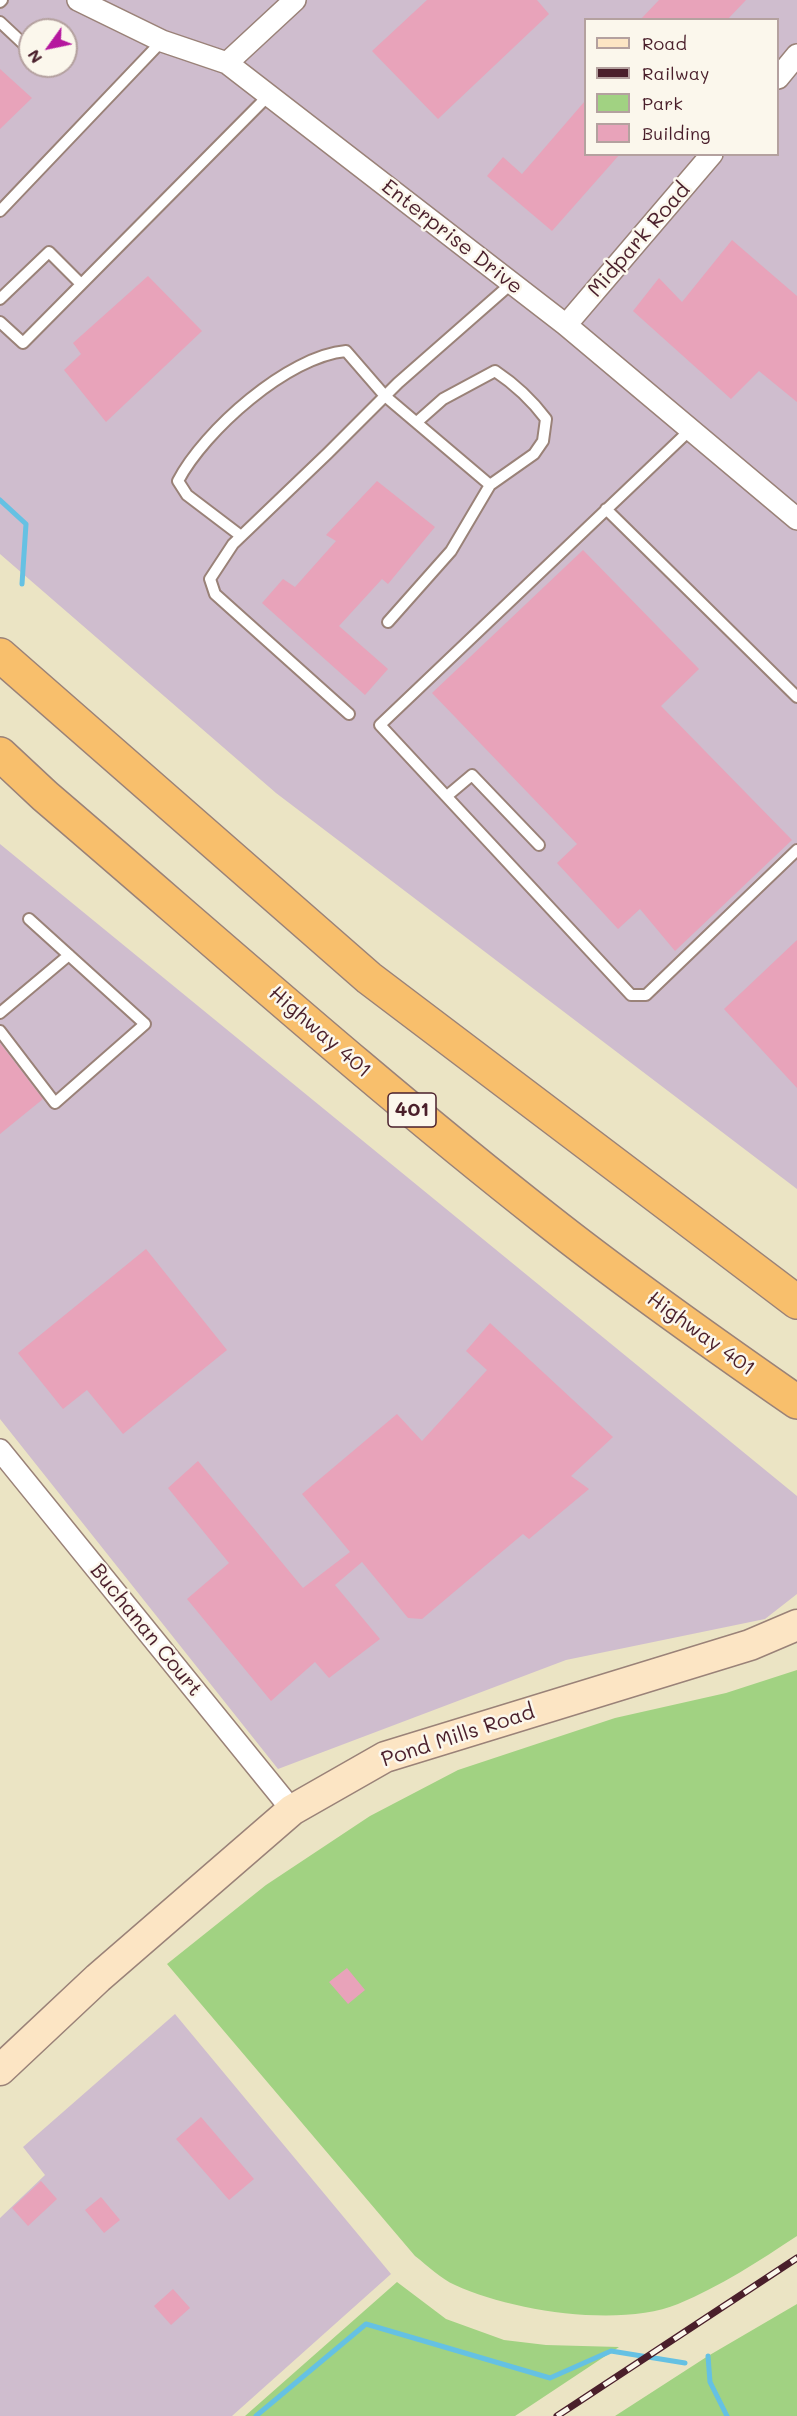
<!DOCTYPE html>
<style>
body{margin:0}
#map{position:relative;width:797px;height:2416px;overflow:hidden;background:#ebe4c4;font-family:Mali,sans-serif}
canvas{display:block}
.legend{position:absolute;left:584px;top:18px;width:195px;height:138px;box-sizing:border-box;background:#fbf7ec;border:2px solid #b4a19f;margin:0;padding:8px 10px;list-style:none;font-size:18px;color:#4a1f2b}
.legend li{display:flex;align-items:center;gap:12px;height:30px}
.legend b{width:30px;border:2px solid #b4a19f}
.north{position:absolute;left:18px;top:18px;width:60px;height:60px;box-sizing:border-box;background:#fbf7ec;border:2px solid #b4a19f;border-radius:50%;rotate:237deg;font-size:16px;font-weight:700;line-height:24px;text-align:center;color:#4a1f2b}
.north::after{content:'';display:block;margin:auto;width:21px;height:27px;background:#b5179e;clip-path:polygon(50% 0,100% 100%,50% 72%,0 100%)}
</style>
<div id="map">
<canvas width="797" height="2416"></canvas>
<ul class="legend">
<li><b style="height:8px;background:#fce5c4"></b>Road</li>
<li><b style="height:8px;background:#4a1f2b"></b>Railway</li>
<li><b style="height:16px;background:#a1d282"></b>Park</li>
<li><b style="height:16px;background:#e8a3ba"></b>Building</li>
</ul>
<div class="north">N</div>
</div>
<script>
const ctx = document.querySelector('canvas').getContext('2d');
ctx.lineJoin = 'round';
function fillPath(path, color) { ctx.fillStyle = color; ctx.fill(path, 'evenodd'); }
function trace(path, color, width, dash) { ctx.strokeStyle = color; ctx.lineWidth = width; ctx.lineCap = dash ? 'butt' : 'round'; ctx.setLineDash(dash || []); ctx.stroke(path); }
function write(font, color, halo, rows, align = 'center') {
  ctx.font = font + ' Mali,sans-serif'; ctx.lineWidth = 5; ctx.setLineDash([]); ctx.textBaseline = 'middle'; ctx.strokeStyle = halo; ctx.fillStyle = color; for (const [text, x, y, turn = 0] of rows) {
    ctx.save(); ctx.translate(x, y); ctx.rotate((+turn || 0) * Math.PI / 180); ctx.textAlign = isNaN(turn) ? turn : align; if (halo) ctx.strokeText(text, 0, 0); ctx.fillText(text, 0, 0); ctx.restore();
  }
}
const industrial = new Path2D(`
 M0,0H797V1189L276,793L0,554ZM586,20H778V154H586ZM30,30H66V66H30Z
 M0,844L797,1496V1594L765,1619L566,1660L278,1769L0,1419Z
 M175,2014L391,2274L232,2416H0V2218L45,2175L23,2147Z`);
const green = new Path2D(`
 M797,1670V2236C759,2261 721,2286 678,2304C620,2328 511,2311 455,2285C441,2279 428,2266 415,2256L167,1964L266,1885L370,1816L458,1770L615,1718L726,1693Z
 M397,2282L446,2319L504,2340L546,2345L619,2347L515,2416H245Z
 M797,2304V2416H615L708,2356Z`);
const stream = new Path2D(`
 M0,500L26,524L22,584
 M708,2356L710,2382L727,2416
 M256,2416L366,2324L550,2378L611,2351L685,2363`);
const building = new Path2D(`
 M427,0H537L549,14L438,119L372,51Z
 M659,0H746L727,20H640Z
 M0,69L32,98L0,129Z
 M585,101V154H620L552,231L487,176L503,157L522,174Z
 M732,240L797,296V402L759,371L731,399L633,311L659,278L682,302Z
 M148,276L202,331L106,422L64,370L81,354L73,343Z
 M377,481L435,527L388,584L382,579L339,626L388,669L365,695L262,603L283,579L295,587L336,541L326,535Z
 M583,550L699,669L661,706L792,840L675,951L640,909L618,929L557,863L577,844L432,693Z
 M797,940V1088L724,1009Z
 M0,1043L43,1099L0,1134Z
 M146,1249L227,1350L123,1434L87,1390L63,1409L18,1353Z
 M490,1323L613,1437L571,1476L589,1489L529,1539L523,1534L422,1619L408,1618L362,1562L335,1585L380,1639L329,1678L315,1662L271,1701L187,1599L229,1563L168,1488L198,1461L303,1588L350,1552L302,1494L397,1414L422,1441L487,1370L466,1351Z
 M347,1968L365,1990L348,2004L329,1982Z
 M201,2117L254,2179L229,2200L176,2139Z
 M41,2181L57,2199L28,2226L12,2208Z
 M101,2197L120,2220L104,2233L85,2210Z
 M173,2289L190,2308L171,2325L154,2306Z`);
const lane = new Path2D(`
 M0,2L2,0
 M0,22L30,50
 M47,66L52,70
 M0,211L162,41
 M0,299L49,252L81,284
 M0,322L23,343L269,95
 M417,422L443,399L495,371C516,385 531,399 546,419L543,441L534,454L490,485
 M690,430L380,725L631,995H646L797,850
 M606,509L797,697
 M241,536L187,495L178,481C204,431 288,356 346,351L385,396L490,485L451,551L388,622
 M349,714L215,594L210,579L233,544L328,453L398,383L512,283
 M447,796L472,775L539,845
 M0,1013L69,955
 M0,1031L55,1103L145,1024L29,919`);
const street = new Path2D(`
 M78,0L162,41L227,63L566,325L797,519
 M227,63L295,0
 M778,78L797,55
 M566,325L712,154
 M0,1450L292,1810`);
const secondary = new Path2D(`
 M0,2070L98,1978L292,1810L385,1757L750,1645L797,1625`);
const highway = new Path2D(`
 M0,655L369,978L797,1302
 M0,754L45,796C211,938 374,1084 546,1219C627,1283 712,1343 797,1402`);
const rail = new Path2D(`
 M557,2416L797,2258`);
const shields = [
 [412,1110,48]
];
const shieldNames = [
 ["401",412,1110]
];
const streetNames = [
 ["Enterprise Drive",452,237,38],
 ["Midpark Road",639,240,-49],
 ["Highway 401",320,1032,41],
 ["Highway 401",701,1334,36],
 ["Buchanan Court",146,1630,51],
 ["Pond Mills Road",458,1736,-18]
];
fillPath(industrial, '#cfbdce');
fillPath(green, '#a1d282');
trace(stream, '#65c1e3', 5);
fillPath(building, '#e8a3ba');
trace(lane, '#9a8278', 14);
trace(street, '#9a8278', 24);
trace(secondary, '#9a8278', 33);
trace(highway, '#9a8278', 36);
trace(lane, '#fff', 10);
trace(street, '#fff', 21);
trace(secondary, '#fce5c4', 30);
trace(highway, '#f8bf6c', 33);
trace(rail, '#4a1f2b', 7);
trace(rail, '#fbf7ec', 4.5, [14]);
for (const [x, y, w] of shields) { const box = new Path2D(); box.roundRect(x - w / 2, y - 17, w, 34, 4.5); ctx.fillStyle = '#fbf7ec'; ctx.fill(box); trace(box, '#4a1f2b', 1.5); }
write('bold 20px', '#4a1f2b', null, shieldNames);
write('21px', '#4a1f2b', '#fbf7ec', streetNames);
</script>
